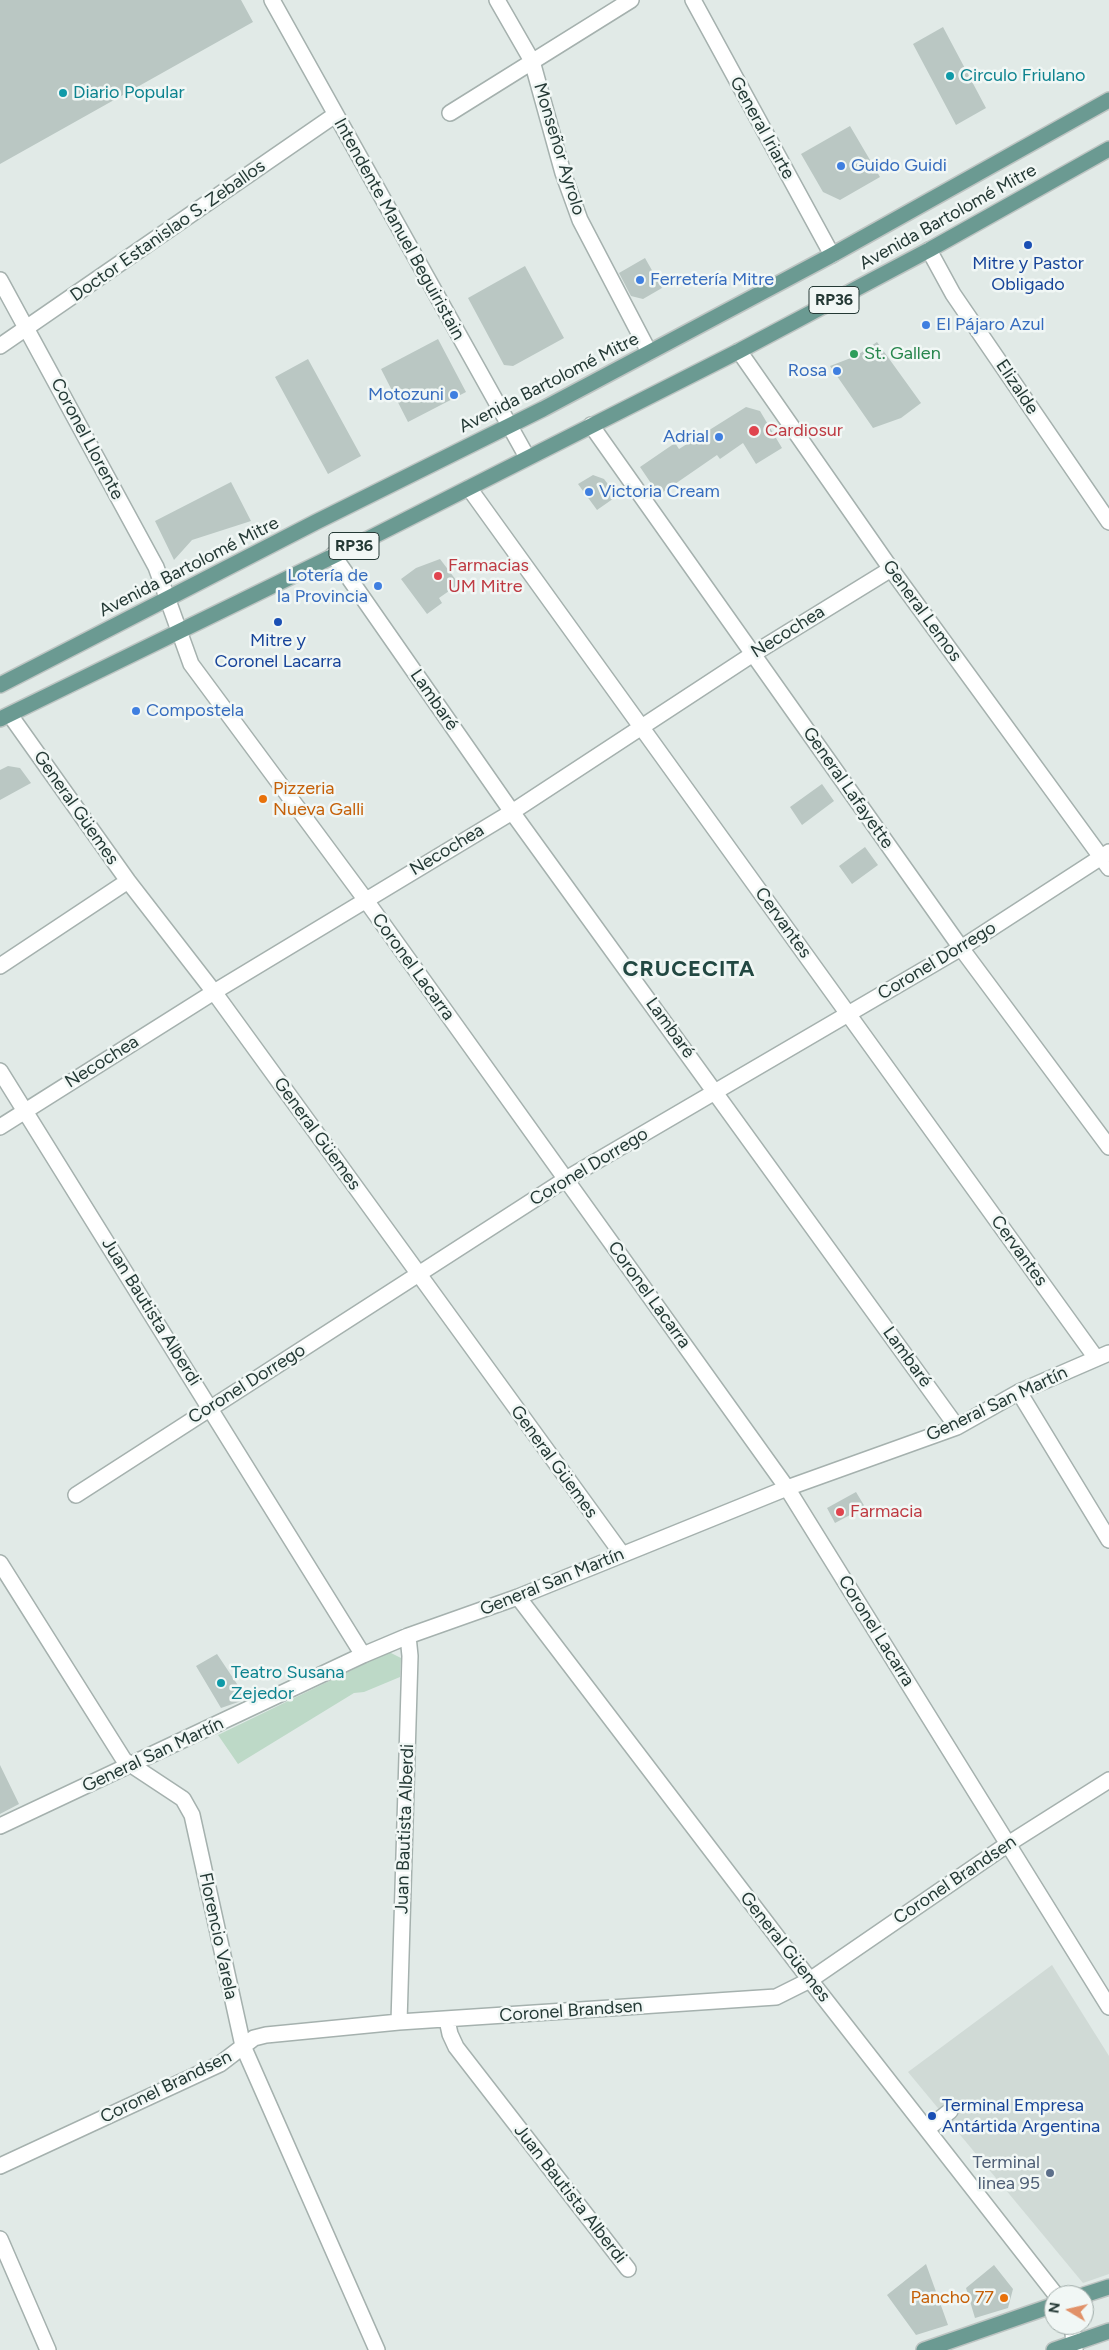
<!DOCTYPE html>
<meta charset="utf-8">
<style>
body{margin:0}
#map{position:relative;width:1109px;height:2350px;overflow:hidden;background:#e1eae7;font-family:Figtree,sans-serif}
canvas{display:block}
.north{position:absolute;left:1044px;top:2285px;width:50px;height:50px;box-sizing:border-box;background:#f1f7f5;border:1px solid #9faba8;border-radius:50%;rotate:279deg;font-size:14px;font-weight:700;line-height:20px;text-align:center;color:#243935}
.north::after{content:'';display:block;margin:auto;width:18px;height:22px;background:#e19168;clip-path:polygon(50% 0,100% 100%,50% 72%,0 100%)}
</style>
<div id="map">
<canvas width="1109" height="2350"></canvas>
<div class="north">N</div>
</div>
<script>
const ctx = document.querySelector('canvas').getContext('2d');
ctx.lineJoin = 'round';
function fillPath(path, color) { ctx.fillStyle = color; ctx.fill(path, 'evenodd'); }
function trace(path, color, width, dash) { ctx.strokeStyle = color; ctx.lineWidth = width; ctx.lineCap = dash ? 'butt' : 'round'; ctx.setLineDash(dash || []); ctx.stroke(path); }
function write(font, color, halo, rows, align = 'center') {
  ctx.font = font + ' Figtree,sans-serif'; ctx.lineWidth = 5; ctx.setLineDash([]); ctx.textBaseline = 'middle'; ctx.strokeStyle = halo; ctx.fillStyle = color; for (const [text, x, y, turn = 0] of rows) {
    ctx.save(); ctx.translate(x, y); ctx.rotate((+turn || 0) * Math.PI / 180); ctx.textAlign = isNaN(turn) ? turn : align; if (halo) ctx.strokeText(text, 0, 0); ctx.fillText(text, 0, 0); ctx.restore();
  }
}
const built = new Path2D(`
 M1052,1965L1109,2056V2274L1083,2283L908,2072Z`);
const green = new Path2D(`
 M389,1652L401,1658L400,1677L364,1692L354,1693L238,1764L218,1735Z`);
const building = new Path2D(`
 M0,0H241L253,22L0,164Z
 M943,27L986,108L956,125L913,44Z
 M850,126L880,177L840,200L823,192L801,154Z
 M645,258L662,288L643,299L631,296L619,273Z
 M525,266L564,338L513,366L504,365L468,298Z
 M438,339L466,392L408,422L381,369Z
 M877,342L921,403L901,418L873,428L830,366L856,356Z
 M308,359L361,456L328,474L275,377Z
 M746,407L760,411L782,448L756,464L743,443L720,459L717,455L659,495L640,467L675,443L679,449Z
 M593,475L604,479L617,496L597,510L578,484Z
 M231,482L251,521L192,540L174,560L155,521Z
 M440,559L459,584L439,598L442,603L427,614L401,579L416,568Z
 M8,766L20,768L31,783L0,800V770Z
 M822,784L834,801L802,825L790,807Z
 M865,847L878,865L852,884L839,866Z
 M856,1492L865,1507L835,1523L827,1508Z
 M217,1654L247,1699L221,1708L196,1666Z
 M0,1765L19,1804L0,1814Z
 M926,2264L948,2325L916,2335L887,2295Z
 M994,2265L1013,2289L1008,2308L975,2318L966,2288Z`);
const minor = new Path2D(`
 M272,0L527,457
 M497,0L532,61L563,173L580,220L649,352
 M693,0L832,255
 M450,113L631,0
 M929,250L953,294L1109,522
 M0,280L156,567L191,664L365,899L787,1488L1109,2007
 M0,346L335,115
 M739,351L891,569L1109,868
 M591,425L961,948L1109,1147
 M469,488L1096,1358
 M333,555L512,812L957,1427
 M10,715L128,881L214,992L622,1554
 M0,966L128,881
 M0,1071L363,1655
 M0,1127L214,992L512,812L753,654L891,569
 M1019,1392L1109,1540
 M76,1495L566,1179L961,948L1109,852
 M0,1563L124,1760L183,1799L192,1815L243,2046L377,2350
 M518,1597L810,1980L1056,2295
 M0,1826L363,1655L408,1636L518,1597L787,1488L957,1427L1019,1392L1109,1353
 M447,2020L450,2034L456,2047L628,2269
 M399,2022L410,1656L408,1636
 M927,2129L950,2111
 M0,2166L220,2064L254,2038L266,2035L399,2022L776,1997L810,1980L1008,1844L1109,1780
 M0,2239L48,2350
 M1072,2325L1075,2350`);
const major = new Path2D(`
 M0,685L316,522L543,409L832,255L1109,100
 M0,719L362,542L739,351L929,250L1109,149
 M1084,2295L1109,2287
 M924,2350L1054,2305
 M1054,2350L1109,2331`);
const markers = [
 [950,76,5,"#0f9aa8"],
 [63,93,5,"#0f9aa8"],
 [841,166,5,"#3f7fe0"],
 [1028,245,5,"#1a4fb4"],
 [640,280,5,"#3f7fe0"],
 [926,325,5,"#3f7fe0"],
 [854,354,5,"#2e9e5b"],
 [837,371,5,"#3f7fe0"],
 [454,395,5,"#3f7fe0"],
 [754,431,6,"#e0444e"],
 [719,437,5,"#3f7fe0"],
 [589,492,5,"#3f7fe0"],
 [438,576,5,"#e0444e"],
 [378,586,5,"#3f7fe0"],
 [278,622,5,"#1a4fb4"],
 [136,711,5,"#3f7fe0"],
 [263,799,5,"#e8710a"],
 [840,1512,5,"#e0444e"],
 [221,1683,5,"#0f9aa8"],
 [932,2116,5,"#1a4fb4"],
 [1050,2173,5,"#5c6f8a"],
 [1004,2298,5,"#e8710a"]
];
const shields = [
 [834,300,50],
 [354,546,50]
];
const shieldNames = [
 ["RP36",834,300],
 ["RP36",354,546]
];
const cultureNames = [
 ["Circulo Friulano",960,76],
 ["Diario Popular",73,93],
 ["Teatro Susana",231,1673],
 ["Zejedor",231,1694]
];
const streetNames = [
 ["General Iriarte",762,128,61],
 ["Monseñor Ayrolo",559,149,73],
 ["Avenida Bartolomé Mitre",948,217,-29],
 ["Intendente Manuel Beguiristain",399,229,61],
 ["Doctor Estanislao S. Zeballos",168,231,-35],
 ["Avenida Bartolomé Mitre",549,383,-27],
 ["Elizalde",1017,387,56],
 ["Coronel Llorente",87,439,62],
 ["Avenida Bartolomé Mitre",189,567,-27],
 ["General Lemos",922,611,54],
 ["Necochea",788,632,-32],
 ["Lambaré",434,700,55],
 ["General Lafayette",848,788,55],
 ["General Güemes",76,808,55],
 ["Necochea",447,850,-31],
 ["Cervantes",783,923,54],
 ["Coronel Dorrego",937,961,-31],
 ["Coronel Lacarra",413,967,54],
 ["Lambaré",670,1028,54],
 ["Necochea",102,1062,-32],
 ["General Güemes",317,1134,54],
 ["Coronel Dorrego",589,1167,-31],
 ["Cervantes",1019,1251,54],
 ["Coronel Lacarra",649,1295,54],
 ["Juan Bautista Alberdi",151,1312,58],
 ["Lambaré",907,1357,54],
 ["Coronel Dorrego",247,1384,-32],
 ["General San Martín",997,1404,-25],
 ["General Güemes",554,1462,54],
 ["General San Martín",552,1582,-22],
 ["Coronel Lacarra",876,1631,58],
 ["General San Martín",153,1755,-25],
 ["Juan Bautista Alberdi",405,1829,-88],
 ["Coronel Brandsen",955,1880,-34],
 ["Florencio Varela",218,1936,78],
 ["General Güemes",785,1947,52],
 ["Coronel Brandsen",571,2011,-4],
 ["Coronel Brandsen",166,2087,-26],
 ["Juan Bautista Alberdi",570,2194,52]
];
const shopNames = [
 ["Guido Guidi",851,166],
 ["Ferretería Mitre",650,280],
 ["El Pájaro Azul",936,325],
 ["Rosa",827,371,"right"],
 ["Motozuni",444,395,"right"],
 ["Adrial",709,437,"right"],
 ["Victoria Cream",599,492],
 ["Lotería de",368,576,"right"],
 ["la Provincia",368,597,"right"],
 ["Compostela",146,711]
];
const transitNames = [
 ["Mitre y Pastor",1028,264],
 ["Obligado",1028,285],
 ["Mitre y",278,641],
 ["Coronel Lacarra",278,662],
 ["Terminal Empresa",942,2106,"left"],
 ["Antártida Argentina",942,2127,"left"]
];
const leisureNames = [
 ["St. Gallen",864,354]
];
const healthNames = [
 ["Cardiosur",765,431],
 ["Farmacias",448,566],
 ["UM Mitre",448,587],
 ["Farmacia",850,1512]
];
const foodNames = [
 ["Pizzeria",273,789],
 ["Nueva Galli",273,810],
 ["Pancho 77",994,2298,"right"]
];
const serviceNames = [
 ["Terminal",1040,2163],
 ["linea 95",1040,2184]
];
const districtNames = [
 ["CRUCECITA",689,970]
];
fillPath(built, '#d0dad6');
fillPath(green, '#bdd9c7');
fillPath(building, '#bac7c3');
trace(minor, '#a5b1ae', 18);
trace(major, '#bdc4c2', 18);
trace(minor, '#fff', 15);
trace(major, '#6b9a92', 15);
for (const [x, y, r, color] of markers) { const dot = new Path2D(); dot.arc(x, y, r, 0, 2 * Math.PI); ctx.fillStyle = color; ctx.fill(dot); trace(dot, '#f1f7f5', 2); }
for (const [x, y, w] of shields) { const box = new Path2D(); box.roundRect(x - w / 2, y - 13.5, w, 27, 4); ctx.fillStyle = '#f1f7f5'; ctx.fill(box); trace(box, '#243935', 1); }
write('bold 16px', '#243935', null, shieldNames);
write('18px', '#0d838f', '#f1f7f5', cultureNames, 'left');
write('18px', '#243935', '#f1f7f5', streetNames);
write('18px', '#366cbe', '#f1f7f5', shopNames, 'left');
write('18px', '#164399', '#f1f7f5', transitNames);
write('18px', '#27864d', '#f1f7f5', leisureNames, 'left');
write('18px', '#be3a42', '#f1f7f5', healthNames, 'left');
write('18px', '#c56008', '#f1f7f5', foodNames, 'left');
write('18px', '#4e5e75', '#f1f7f5', serviceNames, 'right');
ctx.letterSpacing = '1px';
write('bold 22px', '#224842', '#f1f7f5', districtNames);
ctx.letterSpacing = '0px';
</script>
